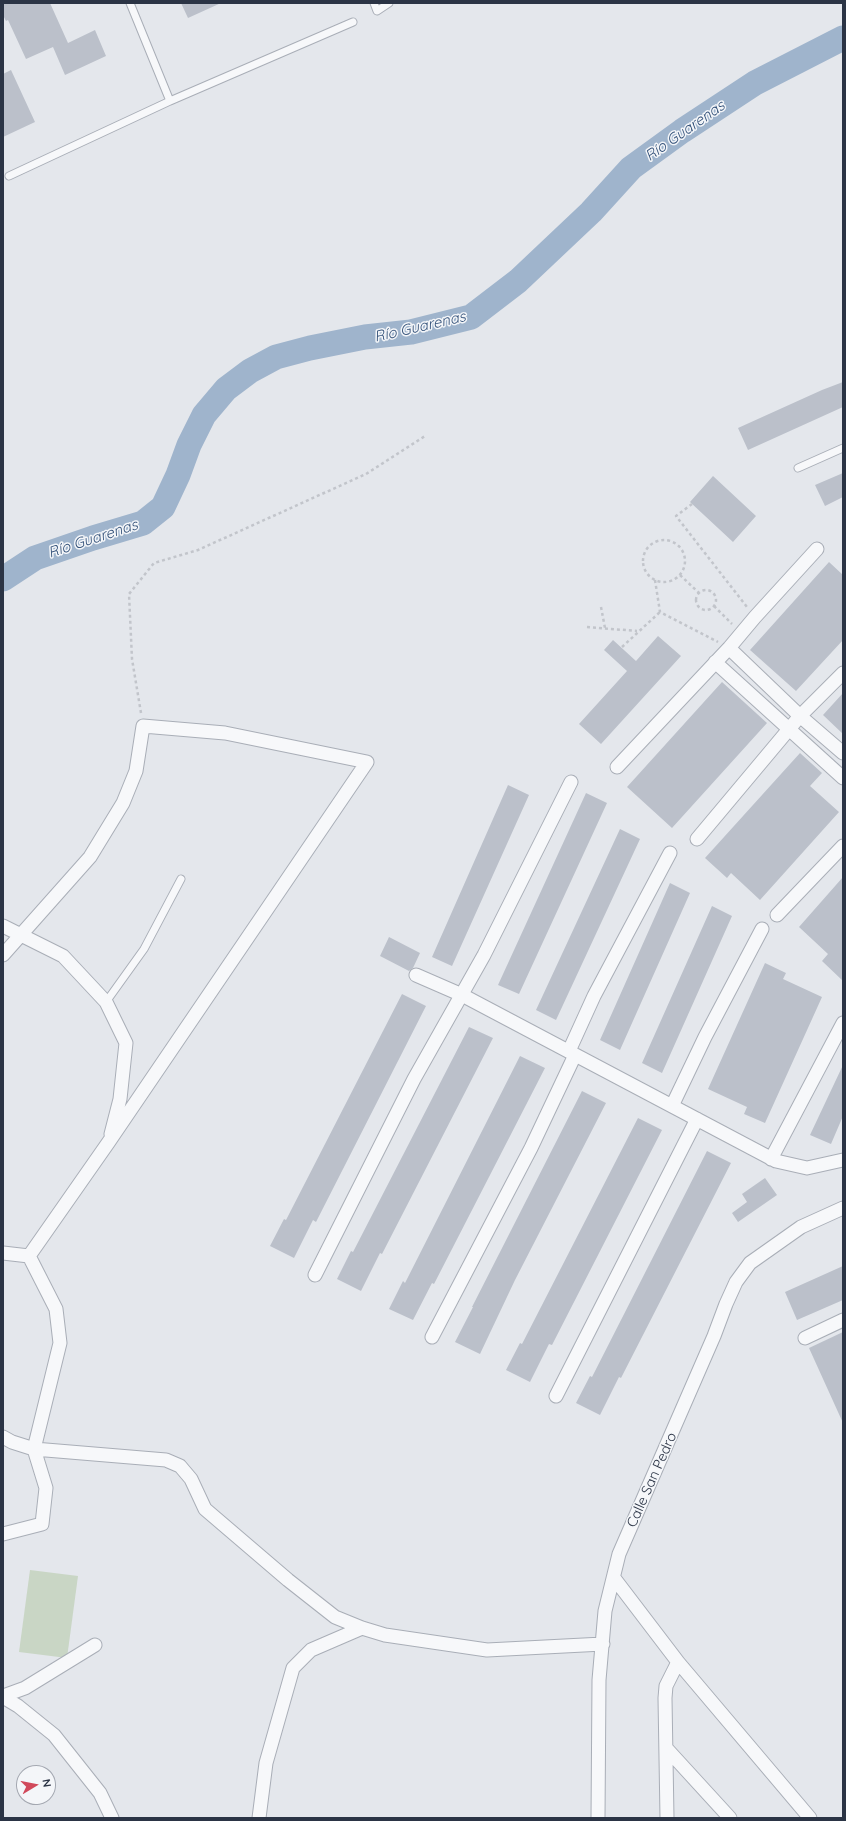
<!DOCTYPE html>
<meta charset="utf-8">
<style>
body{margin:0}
#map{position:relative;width:846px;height:1821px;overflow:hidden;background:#e4e7ec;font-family:Quicksand,sans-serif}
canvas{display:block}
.frame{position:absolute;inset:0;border:4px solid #2b3445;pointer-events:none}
.north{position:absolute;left:16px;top:1765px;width:40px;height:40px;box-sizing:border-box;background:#f4f6f9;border:1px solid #a4a8b1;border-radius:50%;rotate:80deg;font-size:11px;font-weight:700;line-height:16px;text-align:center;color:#2b3445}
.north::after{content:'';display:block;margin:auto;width:14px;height:18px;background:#d1495b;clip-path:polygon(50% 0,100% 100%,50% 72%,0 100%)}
</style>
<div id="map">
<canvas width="846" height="1821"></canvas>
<div class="frame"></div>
<div class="north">N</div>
</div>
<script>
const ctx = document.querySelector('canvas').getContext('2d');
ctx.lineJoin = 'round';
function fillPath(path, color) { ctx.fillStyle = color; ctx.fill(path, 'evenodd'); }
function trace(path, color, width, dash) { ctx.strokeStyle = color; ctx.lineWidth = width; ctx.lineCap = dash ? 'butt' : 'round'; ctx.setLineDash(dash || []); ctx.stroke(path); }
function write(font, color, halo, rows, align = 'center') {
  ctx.font = font + ' Quicksand,sans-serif'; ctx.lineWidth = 3; ctx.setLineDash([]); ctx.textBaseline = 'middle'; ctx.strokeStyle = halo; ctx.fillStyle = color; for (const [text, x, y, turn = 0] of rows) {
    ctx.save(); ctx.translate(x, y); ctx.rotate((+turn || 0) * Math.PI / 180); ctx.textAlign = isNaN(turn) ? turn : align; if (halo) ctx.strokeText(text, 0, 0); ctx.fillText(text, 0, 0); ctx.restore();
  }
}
const green = new Path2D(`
 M30,1570L78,1576L67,1658L19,1652Z`);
const river = new Path2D(`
 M3,579L35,558L93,538L143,523L163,507L178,475L189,445L204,415L226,389L250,371L276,357L310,348L365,337L411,332L471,317L518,281L591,212L631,168L682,131L755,83L843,38`);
const building = new Path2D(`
 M3,3H50L68,43L95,30L106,56L65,75L53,47L26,59L8,20L6,21L3,15Z
 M181,3H221L188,18Z
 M11,70L35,122L3,137V74Z
 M843,382V407L748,450L738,428L822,390Z
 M843,473V497L825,506L815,485Z
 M713,476L756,516L733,542L690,502Z
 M829,562L843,575V640L796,691L750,650Z
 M658,636L681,656L601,744L579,724L627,671L604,650L613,640L636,661Z
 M722,682L767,723L672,828L627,787Z
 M843,693V734L823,715Z
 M800,753L822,773L810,786L839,812L760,900L731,873L727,878L705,858Z
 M508,785L529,795L452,966L432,957Z
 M586,793L607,803L519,994L498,985Z
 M620,829L640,839L556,1020L536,1010Z
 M843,877V981L822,961L828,954L799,927Z
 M670,883L690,893L620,1050L600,1040Z
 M712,906L732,916L662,1073L642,1063Z
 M389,937L420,953L413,968L409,971L380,956Z
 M765,963L786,973L783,979L822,997L765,1123L744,1114L747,1107L708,1089Z
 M402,994L426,1006L316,1222L313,1220L294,1258L270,1246L284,1219L286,1220Z
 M469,1027L493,1038L382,1254L380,1253L361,1291L337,1279L351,1251L353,1252Z
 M520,1056L545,1068L434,1284L432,1283L413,1320L389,1309L403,1281L405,1283Z
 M843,1065V1116L831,1144L810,1135Z
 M582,1091L606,1103L515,1280L480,1354L455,1342L473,1307H472Z
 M638,1118L662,1130L552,1345L549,1344L530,1382L506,1370L520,1343L522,1344Z
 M707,1151L731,1163L621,1378L619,1377L600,1415L576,1403L590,1376L592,1377Z
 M765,1178L777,1195L738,1222L732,1213L747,1202L742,1194Z
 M843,1266V1300L797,1320L785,1292Z
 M843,1332V1423L809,1348Z`);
const path = new Path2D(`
 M692,504L676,516L747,607
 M643 561a21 21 0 1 1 42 0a21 21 0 1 1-42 0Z
 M680,575L699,593
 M655,580L660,612L718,642
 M696 600a10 10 0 1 1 20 0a10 10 0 1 1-20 0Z
 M714,606L732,624
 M601,607L605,628
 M587,627L637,631
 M622,647L660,612
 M141,713L132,659L129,594L154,563L198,550L366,474L425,436`);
const service = new Path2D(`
 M130,3L170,101
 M374,3L377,11L389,3
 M9,176L170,101L353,22
 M798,468L843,448
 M106,1002L144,949L181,879`);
const minor = new Path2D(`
 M729,648L800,716L843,753
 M715,662L843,778
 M617,767L729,648L755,617L817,549
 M697,839L800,716L843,673
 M777,915L843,846
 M3,926L63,956L106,1002L126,1043L120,1099L111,1134
 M3,955L90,857L123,803L136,771L143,726L225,733L367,762L108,1143L29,1256
 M416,975L462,995L776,1161L807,1168L843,1160
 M569,1051L594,996L670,853
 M672,1106L705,1037L762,929
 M771,1159L843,1023
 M3,1253L29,1256
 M315,1275L414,1079L484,955L571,782
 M432,1337L531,1148L575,1055
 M805,1338L843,1320
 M556,1396L697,1119
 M3,1437L12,1442L34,1449L166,1460L180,1466L191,1479L205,1509L288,1580L335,1617L362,1628L385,1635L487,1650L603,1644
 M3,1534L42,1524L46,1488L34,1449L60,1343L56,1309L29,1256
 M614,1578L678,1662L810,1818
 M3,1696L25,1688L95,1645
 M3,1697L18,1706L54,1735L100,1793L112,1818
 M666,1748L730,1818
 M259,1818L266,1763L293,1668L311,1650L362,1628
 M598,1818L599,1680L605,1611L619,1554L714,1336L726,1304L736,1282L750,1263L801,1227L843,1208
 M667,1818L665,1698L666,1686L678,1662`);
const streetNames = [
 ["Calle San Pedro",652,1480,-66]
];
const waterNames = [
 ["Río Guarenas",685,131,-35],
 ["Río Guarenas",420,327,-13],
 ["Río Guarenas",93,539,-18]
];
fillPath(green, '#c9d6c5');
trace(river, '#9fb4cc', 25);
fillPath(building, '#bbc0ca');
trace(service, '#a9aeb7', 9);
trace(minor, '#a9aeb7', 15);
trace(path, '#c2c5cb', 2.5, [3, 3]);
trace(service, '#f7f8fa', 7);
trace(minor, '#f7f8fa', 13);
write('14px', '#2b3445', '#f4f6f9', streetNames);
write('italic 15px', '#34527a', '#f4f6f9', waterNames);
</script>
